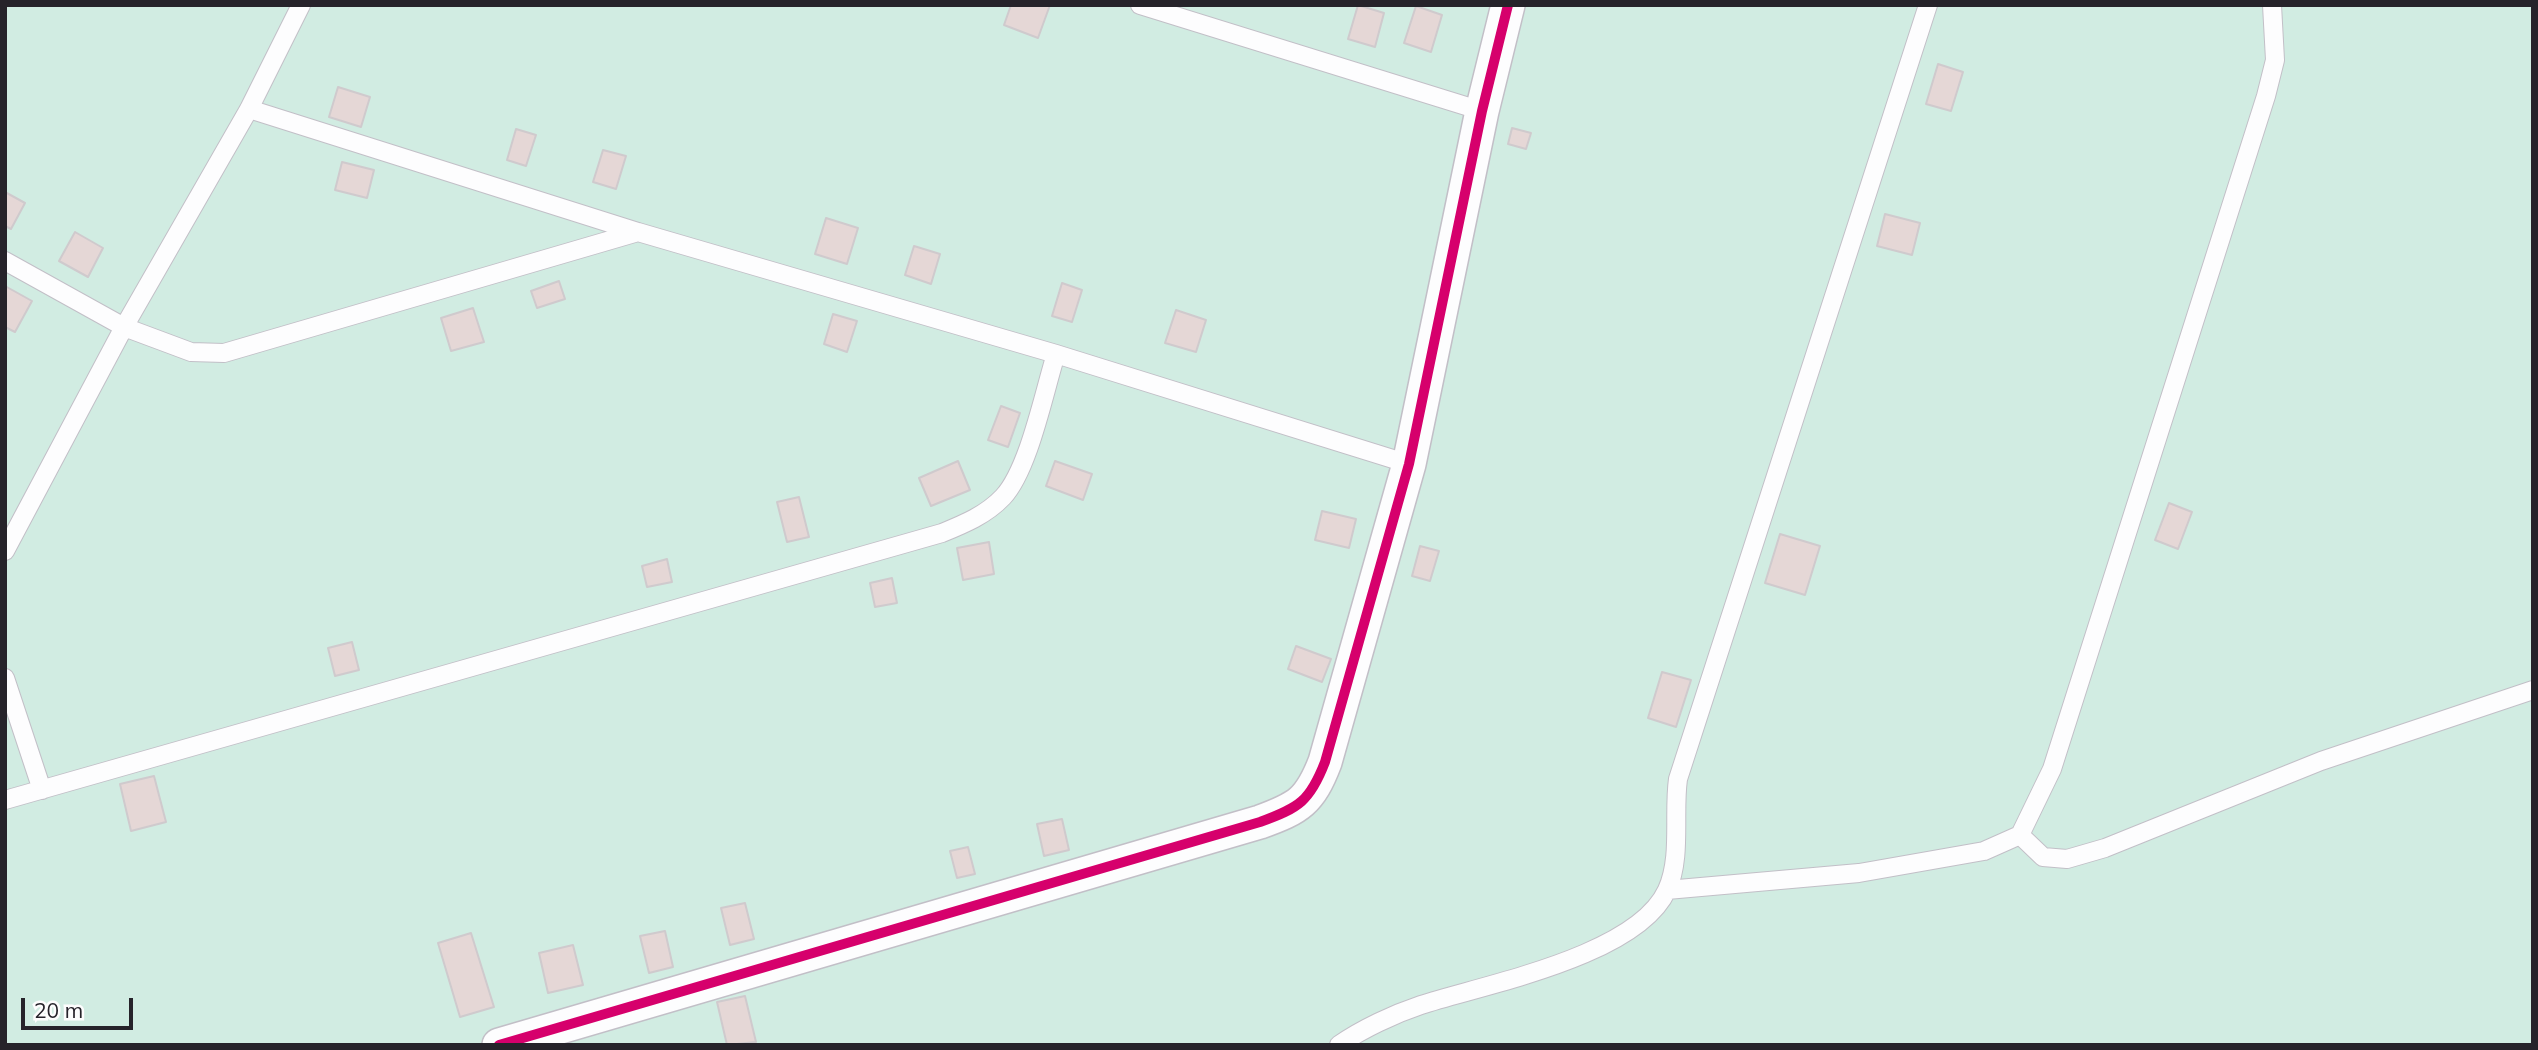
<!DOCTYPE html>
<style>
body{margin:0}
#map{position:relative;width:2538px;height:1050px;overflow:hidden;background:#f4f0fb;font-family:Mulish,sans-serif}
canvas{display:block}
.frame{position:absolute;inset:0;border:7px solid #26232a;pointer-events:none}
.scale{position:absolute;left:21px;top:998px;width:112px;height:32px;box-sizing:border-box;border:4px solid #26232a;border-top:0;padding-left:9px;font-size:21px;line-height:24px;white-space:nowrap;color:#26232a;-webkit-text-stroke:5px #fdfdfd;paint-order:stroke}
</style>
<div id="map">
<canvas width="2538" height="1050"></canvas>
<div class="frame"></div>
<div class="scale">20 m</div>
</div>
<script>
const ctx = document.querySelector('canvas').getContext('2d');
ctx.lineJoin = 'round';
function fillPath(path, color) { ctx.fillStyle = color; ctx.fill(path, 'evenodd'); }
function trace(path, color, width, dash) { ctx.strokeStyle = color; ctx.lineWidth = width; ctx.lineCap = dash ? 'butt' : 'round'; ctx.setLineDash(dash || []); ctx.stroke(path); }
const green = new Path2D(`
 M5,5H2533V1045H5Z`);
const building = new Path2D(`
 M1011,5H1050L1038,38L1004,25Z
 M1358,5L1384,13L1375,47L1348,39Z
 M1416,6L1442,15L1431,52L1404,43Z
 M1938,64L1963,72L1951,111L1926,104Z
 M338,87L370,97L361,127L329,117Z
 M1512,128L1531,133L1526,149L1508,144Z
 M516,129L536,135L526,166L507,160Z
 M603,150L626,156L616,189L593,182Z
 M342,162L374,170L367,198L335,190Z
 M5,192L25,203L11,229L5,226Z
 M1885,214L1920,223L1912,255L1877,246Z
 M826,218L858,228L847,264L815,254Z
 M75,232L103,248L88,277L59,261Z
 M914,246L940,254L931,284L905,275Z
 M559,281L565,299L537,308L531,291Z
 M1062,283L1082,290L1072,322L1052,316Z
 M5,286L32,301L15,332L5,327Z
 M473,308L484,342L451,351L441,318Z
 M1176,310L1206,320L1196,352L1165,343Z
 M833,314L857,321L847,352L824,344Z
 M1001,406L1020,413L1008,447L988,440Z
 M958,461L970,490L931,506L919,478Z
 M1055,461L1092,474L1083,500L1046,486Z
 M799,497L809,537L787,542L777,502Z
 M2169,503L2192,512L2178,549L2155,540Z
 M1322,511L1356,519L1349,548L1315,540Z
 M1780,534L1820,546L1805,595L1765,583Z
 M989,542L994,574L963,580L957,548Z
 M1420,546L1439,551L1430,581L1412,576Z
 M667,559L672,582L647,587L642,566Z
 M892,578L897,603L875,607L870,583Z
 M352,642L359,670L335,676L328,648Z
 M1296,646L1331,659L1322,682L1288,669Z
 M1662,672L1691,680L1676,727L1648,718Z
 M154,776L166,822L131,831L120,784Z
 M1062,819L1069,850L1044,856L1037,824Z
 M968,847L975,874L957,878L950,851Z
 M745,903L754,939L730,945L721,908Z
 M665,931L673,967L649,973L640,936Z
 M471,933L494,1007L460,1017L438,943Z
 M573,945L583,985L548,993L539,953Z
 M745,996L756,1042L727,1045L717,1002Z`);
const service = new Path2D(`
 M1140,5L1482,111
 M249,109L638,232L1056,354L1409,464
 M5,261L124,327L191,352L224,353L638,232
 M5,551L124,327L249,109L301,5
 M5,678L42,790
 M5,800L942,533C964,524 986,515 1003,497C1029,469 1044,392 1056,354
 M2020,835L2043,857L2067,859L2105,848L2321,761L2533,690
 M1667,890L1859,873L1984,851L2020,835L2052,769L2266,96L2275,60L2272,5
 M1339,1045C1362,1029 1394,1014 1421,1005C1486,984 1637,956 1667,890C1682,857 1673,814 1678,779L1928,5`);
const minor = new Path2D(`
 M499,1045L1260,822C1299,808 1310,801 1325,762L1409,464L1482,111L1508,5`);
const cycleway = new Path2D(`
 M499,1045L1260,822C1299,808 1310,801 1325,762L1409,464L1482,111L1508,5`);
fillPath(green, '#d1ece2');
fillPath(building, '#e5d7d6');
trace(building, '#cfcacd', 2);
trace(service, '#c2bfc7', 20);
trace(minor, '#c2bfc7', 36);
trace(service, '#fdfdfe', 18);
trace(minor, '#fdfdfe', 33);
trace(cycleway, '#d6006c', 10);
</script>
